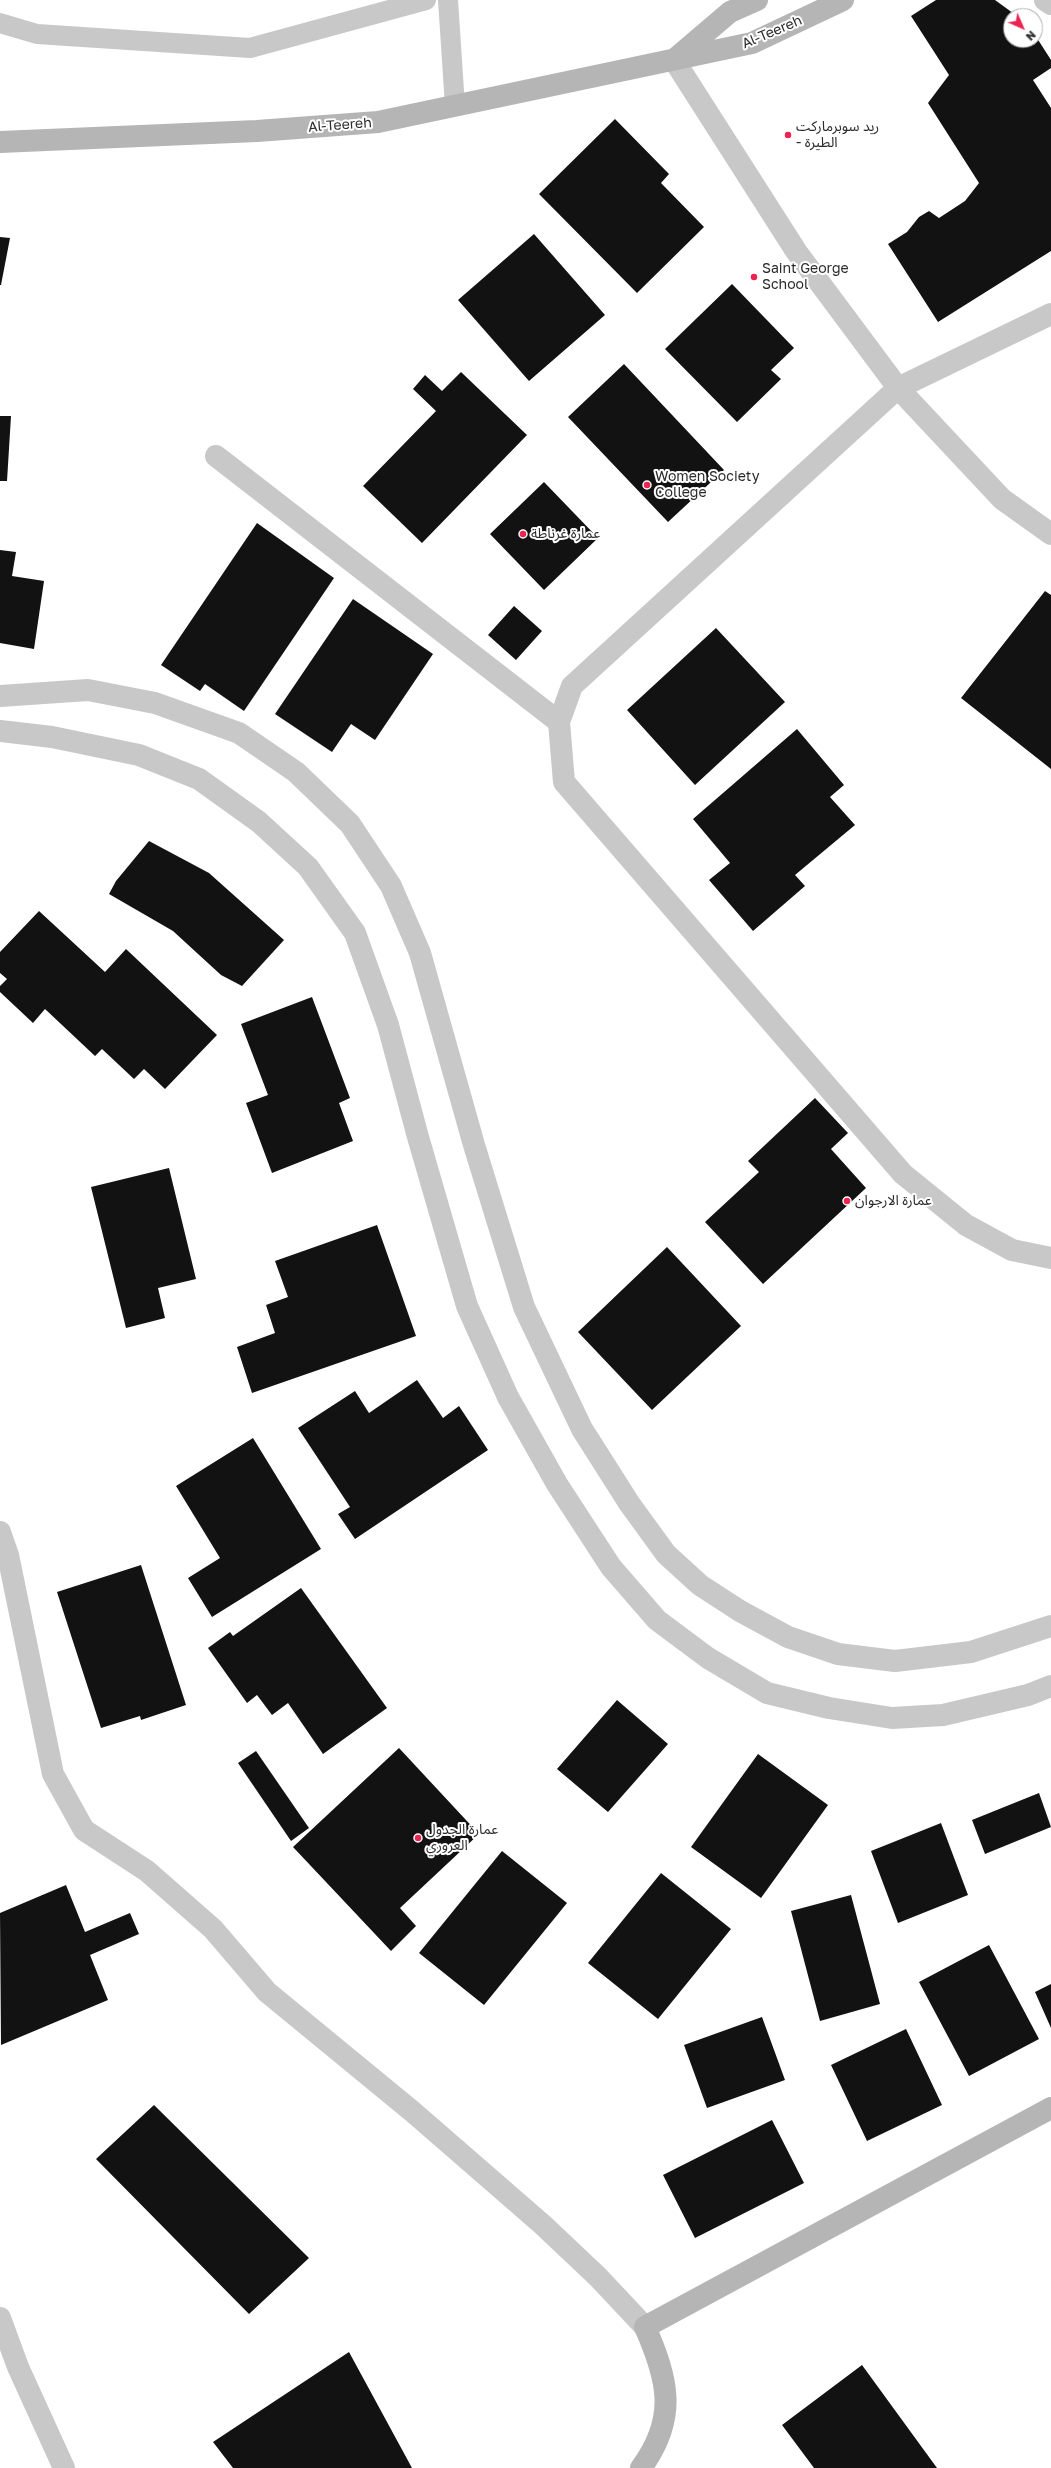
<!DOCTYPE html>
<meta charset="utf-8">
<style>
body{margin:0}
#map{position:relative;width:1051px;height:2468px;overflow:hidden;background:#fff;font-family:"Golos Text",sans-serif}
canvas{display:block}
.north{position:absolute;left:1003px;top:8px;width:40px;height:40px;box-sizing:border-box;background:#fff;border:1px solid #aaa;border-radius:50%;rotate:135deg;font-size:11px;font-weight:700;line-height:16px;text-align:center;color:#2b2b2b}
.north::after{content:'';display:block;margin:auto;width:14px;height:18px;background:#eb2452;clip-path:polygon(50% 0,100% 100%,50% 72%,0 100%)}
</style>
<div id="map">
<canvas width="1051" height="2468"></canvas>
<div class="north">N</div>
</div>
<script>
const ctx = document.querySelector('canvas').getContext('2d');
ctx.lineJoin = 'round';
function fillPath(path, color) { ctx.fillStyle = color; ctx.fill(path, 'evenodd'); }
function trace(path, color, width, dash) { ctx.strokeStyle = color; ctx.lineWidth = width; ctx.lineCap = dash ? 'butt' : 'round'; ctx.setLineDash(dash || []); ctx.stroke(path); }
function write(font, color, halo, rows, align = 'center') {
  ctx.font = font + ' "Golos Text","Noto Sans Arabic",sans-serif'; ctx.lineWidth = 4; ctx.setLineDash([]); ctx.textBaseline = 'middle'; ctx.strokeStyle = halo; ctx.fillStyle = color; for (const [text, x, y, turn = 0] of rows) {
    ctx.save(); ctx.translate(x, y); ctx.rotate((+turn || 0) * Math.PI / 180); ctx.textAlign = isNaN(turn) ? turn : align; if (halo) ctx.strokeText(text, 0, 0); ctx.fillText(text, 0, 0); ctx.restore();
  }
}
const building = new Path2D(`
 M936,0H995L1017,16H1011V40H1035V35L1051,60V68L1033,80L1051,108V251L938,322L888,244L907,232L919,217L929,211L939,218L965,201L979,183L928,103L949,75L911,16Z
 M615,119L669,174L661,183L704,227L637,293L539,194Z
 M534,234L605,315L529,381L458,300Z
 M0,237L10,238L1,285H0Z
 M732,284L794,348L771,370L781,379L737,422L665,349Z
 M624,364L724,470L668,522L568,417Z
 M461,372L527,435L422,543L363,486L436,411L413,389L425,375L442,391Z
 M0,416H11L7,481H0Z
 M544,482L598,538L544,590L490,534Z
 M257,523L334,578L244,711L205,684L200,691L161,665Z
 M0,550L16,552L12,576L44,581L34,649L0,643Z
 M1045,591L1051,595V769L961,698Z
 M353,599L433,654L375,740L351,724L332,752L275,714Z
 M514,606L542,631L516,660L488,635Z
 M716,628L785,702L695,785L627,710Z
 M797,729L844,785L830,797L855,825L795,875L805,886L753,931L709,880L730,863L693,819Z
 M149,841L209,873L284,940L242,986L221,975L173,931L109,894L116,881Z
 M39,911L105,972L126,949L217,1035L165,1089L144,1069L134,1079L102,1049L95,1056L45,1009L33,1023L0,992V986L7,979L0,973V952Z
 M312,997L350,1098L339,1103L353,1141L272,1173L246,1103L268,1095L241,1024Z
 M815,1098L848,1133L831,1149L866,1188L763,1284L705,1222L759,1172L748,1161Z
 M169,1168L196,1279L158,1288L165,1318L126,1328L91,1187Z
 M377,1225L416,1336L252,1393L237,1347L275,1333L266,1305L288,1297L275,1261Z
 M667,1247L741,1326L652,1410L578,1332Z
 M417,1380L443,1418L459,1406L488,1450L355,1539L338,1514L350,1507L298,1428L355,1391L369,1413Z
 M253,1438L321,1549L212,1617L188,1578L220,1558L176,1486Z
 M141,1565L186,1705L141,1720L140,1716L101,1728L57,1592Z
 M301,1588L387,1708L323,1754L288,1703L272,1715L257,1695L247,1703L208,1648L230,1632L233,1636Z
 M617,1700L668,1744L608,1812L557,1769Z
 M399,1748L479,1834L400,1908L416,1926L391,1951L293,1847Z
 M256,1751L309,1828L291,1841L238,1763Z
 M758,1754L828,1805L761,1898L691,1847Z
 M1039,1793L1051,1827L985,1854L972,1820Z
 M941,1823L968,1895L898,1923L871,1851Z
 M502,1851L567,1903L484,2005L419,1953Z
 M661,1873L731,1929L658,2019L588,1963Z
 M66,1885L85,1932L130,1913L139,1934L90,1955L108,2000L1,2045L0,1913Z
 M851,1895L880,2004L820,2021L791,1911Z
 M989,1945L1039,2039L969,2076L919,1982Z
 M1051,1984V2028L1035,1992Z
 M762,2017L785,2080L707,2108L684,2045Z
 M906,2029L942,2105L867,2141L831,2065Z
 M154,2105L309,2258L249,2314L96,2159Z
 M772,2120L804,2183L695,2238L663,2175Z
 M349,2352L412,2468H233L213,2442Z
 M862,2365L937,2468H814L782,2425Z`);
const lane = new Path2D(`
 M448,0L455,106
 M0,23L37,34L250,48L426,0`);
const street = new Path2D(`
 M1045,0L1051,4
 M674,60L796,251L898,388L1002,499L1051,534
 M1051,314L898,388L572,686L559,722L564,782L903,1174L966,1225L1012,1250L1051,1258
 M216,456L559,722
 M0,696L88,690L155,703L239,733L296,772L350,824L391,886L420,953L474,1145L524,1307L582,1429L629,1503L666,1554L700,1585L740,1611L788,1637L838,1654L895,1661L971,1652L1051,1626
 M0,731L52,737L139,755L199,779L259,822L308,867L355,933L388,1025L418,1137L467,1306L508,1397L557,1484L611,1567L657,1620L708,1658L767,1693L829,1708L892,1718L943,1715L1028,1695L1051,1686
 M0,1532L8,1555L53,1774L84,1830L147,1871L213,1929L267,1992L413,2112L543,2225L598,2277L645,2327
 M0,2318L18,2367L64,2468`);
const secondary = new Path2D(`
 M676,58L730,12L757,0
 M0,142L257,131L378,122L752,43L843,0
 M641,2468C678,2418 668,2379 645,2327L1051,2108`);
const markers = [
 [788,135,4,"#eb2452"],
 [754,277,4,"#eb2452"],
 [647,485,4,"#eb2452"],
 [523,534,4,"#eb2452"],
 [847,1201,4,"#eb2452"],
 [418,1838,4,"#eb2452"]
];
const streetNames = [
 ["Al-Teereh",772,32,-23],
 ["Al-Teereh",340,125,-4]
];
const poiNames = [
 ["ريد سوبرماركت",796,127],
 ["- الطيرة",796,143],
 ["Saint George",762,269],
 ["School",762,285],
 ["Women Society",655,477],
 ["College",655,493],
 ["عمارة غرناطة",531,534],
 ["عمارة الارجوان",855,1201],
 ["عمارة الجدول",426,1830],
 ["العروري",426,1846]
];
fillPath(building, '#121212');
trace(lane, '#c8c8c8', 20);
trace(street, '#c8c8c8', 22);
trace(secondary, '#b5b5b5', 22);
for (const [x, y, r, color] of markers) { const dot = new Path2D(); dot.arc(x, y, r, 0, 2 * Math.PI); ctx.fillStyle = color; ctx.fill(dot); trace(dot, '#fff', 1.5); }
write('14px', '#2b2b2b', '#fff', streetNames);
write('14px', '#2b2b2b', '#fff', poiNames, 'left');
</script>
